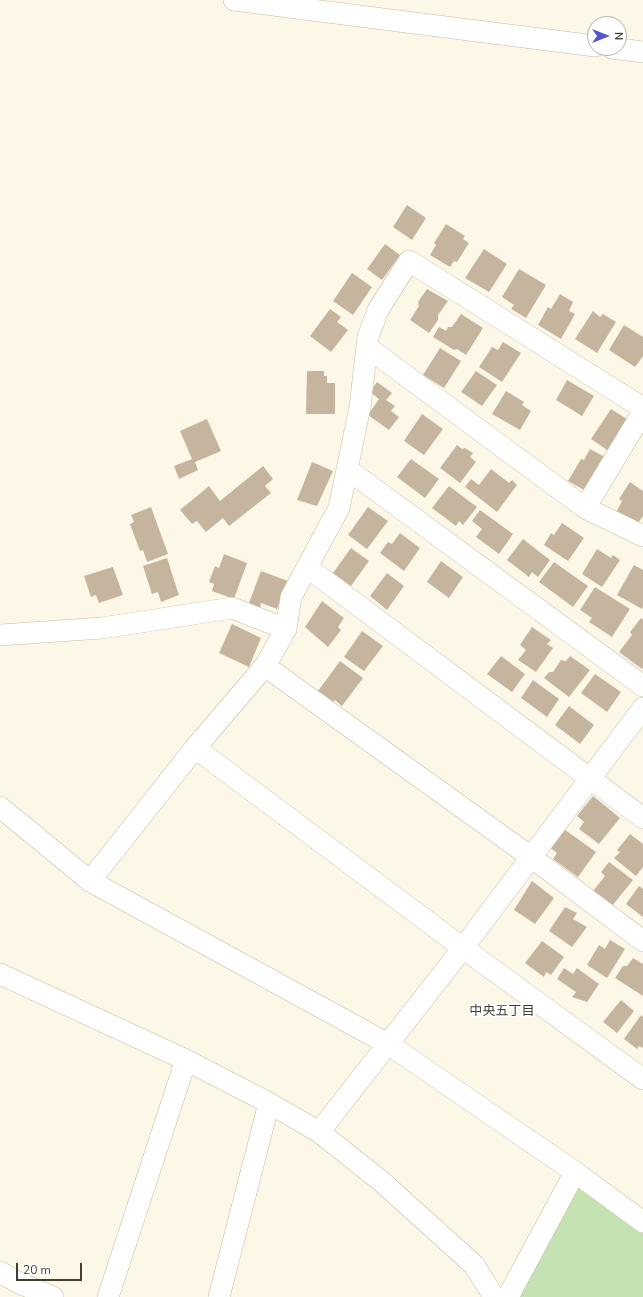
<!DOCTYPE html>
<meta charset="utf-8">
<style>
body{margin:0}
#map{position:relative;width:643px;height:1297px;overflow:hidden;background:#fdf7e7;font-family:"Nunito Sans",sans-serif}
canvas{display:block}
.north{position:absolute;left:587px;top:16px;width:40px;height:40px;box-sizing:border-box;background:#fff;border:1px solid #b3b1ad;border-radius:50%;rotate:90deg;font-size:11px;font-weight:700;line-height:16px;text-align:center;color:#413d32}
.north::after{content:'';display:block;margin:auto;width:14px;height:18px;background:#55c;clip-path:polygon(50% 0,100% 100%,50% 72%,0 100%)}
.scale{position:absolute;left:16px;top:1263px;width:66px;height:18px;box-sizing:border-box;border:2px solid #413d32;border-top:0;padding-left:5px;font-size:12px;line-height:14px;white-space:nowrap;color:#413d32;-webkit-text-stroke:3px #fff;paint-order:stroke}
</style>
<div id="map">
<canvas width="643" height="1297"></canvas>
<div class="north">N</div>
<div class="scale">20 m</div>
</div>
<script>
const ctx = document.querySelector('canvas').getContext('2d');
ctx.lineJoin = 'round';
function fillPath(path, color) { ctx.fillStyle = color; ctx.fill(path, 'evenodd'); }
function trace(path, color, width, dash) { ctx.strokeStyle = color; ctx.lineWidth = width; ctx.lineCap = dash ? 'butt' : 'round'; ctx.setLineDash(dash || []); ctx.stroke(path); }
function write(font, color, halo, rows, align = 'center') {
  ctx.font = font + ' "Nunito Sans","Noto Sans JP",sans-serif'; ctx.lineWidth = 4; ctx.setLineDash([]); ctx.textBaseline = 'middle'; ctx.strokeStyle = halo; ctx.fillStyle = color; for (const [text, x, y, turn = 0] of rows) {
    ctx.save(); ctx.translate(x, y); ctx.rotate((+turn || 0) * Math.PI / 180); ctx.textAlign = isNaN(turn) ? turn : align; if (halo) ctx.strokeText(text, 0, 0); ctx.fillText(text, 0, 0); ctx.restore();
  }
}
const green = new Path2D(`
 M575,1172L643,1222V1297H508Z`);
const building = new Path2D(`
 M407,205L426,218L412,240L393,227Z
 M446,224L465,236L463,239L469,243L457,262L454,261L450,267L430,255L436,245L434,243Z
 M385,244L400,255L382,280L367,269Z
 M484,249L507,264L489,292L465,278Z
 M519,269L546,285L526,318L511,309L514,305L502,297Z
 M352,273L372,287L353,315L333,301Z
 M427,289L448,301L438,315V320L429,333L410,320L419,306L418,302Z
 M560,294L573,302L569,311L575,314L561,339L538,325L548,307L551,309Z
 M330,309L341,317L337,322L348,330L331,352L310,336Z
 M593,311L600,317L603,314L616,322L597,353L575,339Z
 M461,314L483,328L466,355L457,349L454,350L433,337L439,327L446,331L448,327H452Z
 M624,325L643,337V356L635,367L609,350Z
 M503,342L521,353L502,382L479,367L492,347L498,350Z
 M440,348L461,361L444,388L423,375Z
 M307,371H324V376H327V383H335V414H306Z
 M476,371L497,385L482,406L461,392Z
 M567,380L594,396L582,416L556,400Z
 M377,382L392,393L386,400L395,406L391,411L399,417L389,430L368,415L379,399L370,392Z
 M506,391L524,402L522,405L531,411L520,430L492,414Z
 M611,409L630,421L610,452L591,439Z
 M422,414L443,429L424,455L404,441Z
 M207,419L221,451L195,462L198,470L179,479L174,466L192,459L180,431Z
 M457,445L462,449L465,448L473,453L470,457L476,462L460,483L440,468Z
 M590,449L605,457L586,491L568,481L581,459L584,460Z
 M411,459L439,479L425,498L397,477Z
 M312,462L333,471L317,506L297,500Z
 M263,466L273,479L265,486L271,493L229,526L223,518L206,532L197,521L192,524L180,510L209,486L220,501Z
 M491,469L509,483L512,480L517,485L497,512L465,487L471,479L479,485Z
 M630,482L643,491V516L638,523L617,511L622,501L619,499Z
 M449,486L477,507L463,525L459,521L456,526L432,508Z
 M151,507L168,554L147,562L143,550L140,551L130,524L134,522L131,515Z
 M368,507L388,521L367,549L348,535Z
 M480,510L513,534L499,554L476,537L482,529L472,521Z
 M562,523L584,538L568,561L544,545L551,533L554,535Z
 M400,533L420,548L404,571L380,553L388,542L392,544Z
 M523,539L550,560L538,577L532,572L529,577L507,560Z
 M351,548L369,561L351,586L333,573Z
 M597,549L611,558L613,555L620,560L602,587L582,574Z
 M224,554L247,563L234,599L212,591L214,584L209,582L215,566L219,568Z
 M167,558L179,595L161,602L158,592L152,594L143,566Z
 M441,561L463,577L449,598L427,582Z
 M554,562L588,586L573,607L539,582Z
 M634,565L643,570V606L642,609L617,595Z
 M113,567L123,595L99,603L96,595L91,597L84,576Z
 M261,571L288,581L277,609L261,603L260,608L249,603Z
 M387,573L404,586L387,610L370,596Z
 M595,587L630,609L612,637L589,622L592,618L580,610Z
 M322,601L344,618L338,627L341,630L328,647L305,627Z
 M641,618L643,620V668L642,669L619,652L632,635L630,632Z
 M232,624L261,638L249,667L219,653Z
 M532,627L551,640L547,644L553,648L536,672L518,660L526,650L520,645Z
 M362,631L383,646L364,671L344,657Z
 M501,656L525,674L512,692L487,674Z
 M570,656L590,670L569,697L544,678L549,672H553L561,660L566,661Z
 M340,661L363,678L342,706L335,700L333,702L318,691Z
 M595,674L621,692L607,712L581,693Z
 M533,680L559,699L547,717L521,698Z
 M569,706L594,725L580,744L555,725Z
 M593,796L620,818L599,844L579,829L584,822L577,816Z
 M561,827L596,852L578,877L553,859L557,853L548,846Z
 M630,834L643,844V867L636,876L614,858L620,852L617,850Z
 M609,862L633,880L612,906L593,891L605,876L601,872Z
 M532,881L554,898L535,924L514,910Z
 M639,886L643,889V917L626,904Z
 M565,907L577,913L573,919L587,927L572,947L549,931Z
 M610,940L625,949L607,978L587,965L599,945L605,949Z
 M542,941L564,957L551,975L546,972L544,977L525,963Z
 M633,958L643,964V996L615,978L623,966H627Z
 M564,968L573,974L577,968L599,984L587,1002L572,997L576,992L557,979Z
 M621,1000L634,1011L617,1033L603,1022Z
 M641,1015L643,1017V1048L639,1046L637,1049L624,1039Z`);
const minor = new Path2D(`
 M234,0L595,46
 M612,48L643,52
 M367,347L585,508L643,536
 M347,469L643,686
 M585,508L643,412
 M308,568L643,818
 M0,635L102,628L232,608L286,629
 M265,666L531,857L643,941
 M195,748L463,948L643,1079
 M0,807L90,881L195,748L265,666L286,629L291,597L339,508L360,407L368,337L378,310L409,261L643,408
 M90,881L388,1044L575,1172L643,1222
 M0,974L186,1060L269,1103L319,1132L381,1181L474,1265L494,1297
 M319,1132L463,948L643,708
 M0,1272L19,1283L53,1297
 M108,1297L186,1060
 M219,1297L269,1103
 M508,1297L575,1172`);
const neighbourhoodNames = [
 ["中央五丁目",502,1012]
];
fillPath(green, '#c5e3b2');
fillPath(building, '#c6b59e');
trace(minor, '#c4bba1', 22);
trace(minor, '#fff', 21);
write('13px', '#413d32', '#fff', neighbourhoodNames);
</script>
